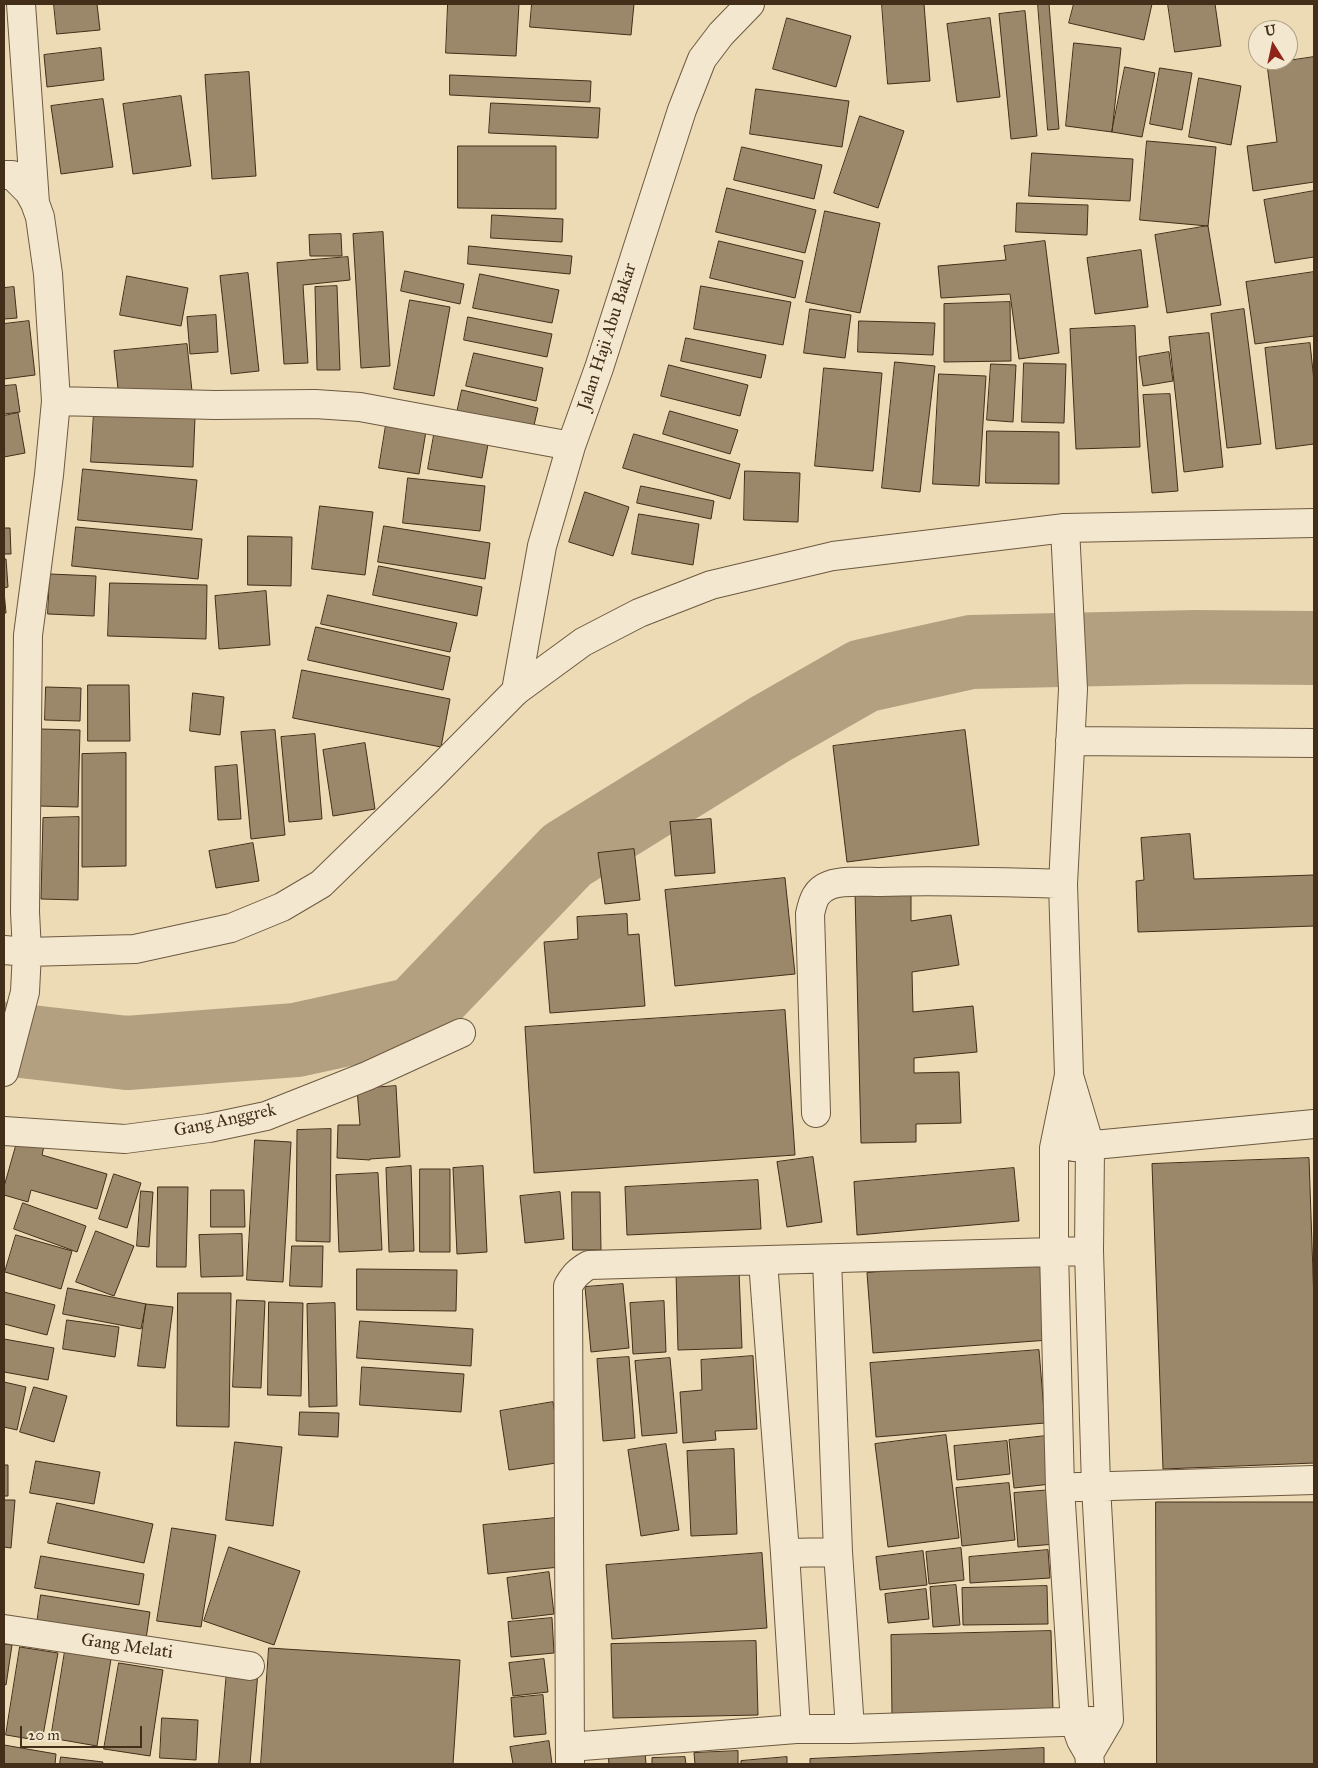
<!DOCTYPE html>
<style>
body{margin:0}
#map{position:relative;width:1318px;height:1768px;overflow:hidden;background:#ecdbb5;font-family:"IM FELL Great Primer",serif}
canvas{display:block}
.frame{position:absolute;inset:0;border:5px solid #432e19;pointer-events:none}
.north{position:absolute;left:1248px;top:20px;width:50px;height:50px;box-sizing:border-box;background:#f3e8cf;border:1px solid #ad9e86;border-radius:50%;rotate:350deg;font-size:14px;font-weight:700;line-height:20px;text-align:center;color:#432e19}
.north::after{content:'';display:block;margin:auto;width:18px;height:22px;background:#8f2418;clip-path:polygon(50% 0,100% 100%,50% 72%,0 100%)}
.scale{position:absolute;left:20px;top:1726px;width:122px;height:22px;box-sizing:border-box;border:2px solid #432e19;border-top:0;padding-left:6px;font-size:15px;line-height:18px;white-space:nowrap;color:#432e19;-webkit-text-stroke:4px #f3e8cf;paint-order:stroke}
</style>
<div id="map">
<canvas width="1318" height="1768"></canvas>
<div class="frame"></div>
<div class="north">U</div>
<div class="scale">20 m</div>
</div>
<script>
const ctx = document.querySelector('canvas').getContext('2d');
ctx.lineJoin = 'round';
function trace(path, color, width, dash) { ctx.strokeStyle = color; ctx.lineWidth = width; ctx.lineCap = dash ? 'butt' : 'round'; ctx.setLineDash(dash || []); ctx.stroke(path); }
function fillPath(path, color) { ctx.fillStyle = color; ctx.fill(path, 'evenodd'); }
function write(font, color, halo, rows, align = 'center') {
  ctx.font = font + ' "IM FELL Great Primer",serif'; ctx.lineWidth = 4; ctx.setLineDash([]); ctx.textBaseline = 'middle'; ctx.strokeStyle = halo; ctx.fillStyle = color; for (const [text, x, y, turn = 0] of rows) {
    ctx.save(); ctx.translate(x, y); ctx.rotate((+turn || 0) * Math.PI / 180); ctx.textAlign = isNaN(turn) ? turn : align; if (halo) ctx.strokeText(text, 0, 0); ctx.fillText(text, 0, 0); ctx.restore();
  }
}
const river = new Path2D(`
 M4,1039L127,1053L296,1040L415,1014L567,855L772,728L863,676L971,652L1195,647L1314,648`);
const building = new Path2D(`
 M54,4H97L100,30L57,34Z
 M448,4H519L516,56L446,53Z
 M532,4H634L631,35L530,27Z
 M882,4H924L930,81L888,84Z
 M1038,4H1049L1059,129L1048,130Z
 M1074,4H1152L1144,40L1069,23Z
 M1168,4H1215L1221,46L1175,52Z
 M1025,11L1037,136L1011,139L999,14Z
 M787,18L851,36L836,87L773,69Z
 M990,18L1000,97L957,102L947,24Z
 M1074,43L1121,48L1112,132L1066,126Z
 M101,48L104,80L47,87L44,55Z
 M1314,57V182L1253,191L1247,146L1277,142L1267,64Z
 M1125,67L1155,73L1142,137L1112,132Z
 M1160,68L1192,73L1182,130L1150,124Z
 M249,72L256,176L212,179L205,75Z
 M450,75L591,81L590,102L450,95Z
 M1199,78L1241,86L1231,145L1189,137Z
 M756,89L849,101L842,147L750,134Z
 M181,96L191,166L133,174L123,104Z
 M103,99L113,167L61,174L51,106Z
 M491,103L600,108L598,138L489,133Z
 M860,116L904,131L878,208L834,193Z
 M1147,141L1216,147L1208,226L1140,220Z
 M458,146H556V209L458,208Z
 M742,147L822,165L814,199L734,180Z
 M1032,153L1133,159L1130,201L1029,196Z
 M727,188L816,210L805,253L716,232Z
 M1314,191V257L1275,263L1264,200Z
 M1017,203L1088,205L1087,235L1016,232Z
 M825,211L880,223L860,313L806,302Z
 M492,215L563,219L562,242L491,238Z
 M1208,226L1221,305L1167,313L1155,235Z
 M383,232L390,366L361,368L353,234Z
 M341,234L342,256H310L309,235Z
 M719,241L803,261L795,298L710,278Z
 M1045,241L1059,353L1019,359L1010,294L941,298L938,266L1006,260L1004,246Z
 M469,246L572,256L570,274L468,264Z
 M1141,250L1148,307L1095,314L1087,258Z
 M348,257L350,280L303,285L308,363L284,364L277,263Z
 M405,271L464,284L460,304L401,291Z
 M1314,272V336L1255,344L1246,282Z
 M248,273L259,371L231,374L220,276Z
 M480,274L559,290L552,323L473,308Z
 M127,276L188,288L181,326L120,315Z
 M337,286L340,370H317L315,287Z
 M701,286L791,302L783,345L694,329Z
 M14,287L17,318L4,319V288Z
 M410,300L450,307L434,396L394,389Z
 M1010,302L1011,361L944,362V304Z
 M810,309L851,315L845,358L804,353Z
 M1244,309L1261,444L1227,448L1211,314Z
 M216,315L218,352L190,354L187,317Z
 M468,317L552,334L547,357L464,340Z
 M29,321L35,375L4,379V324Z
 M859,321L935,323L933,355L858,352Z
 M1135,326L1140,447L1076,449L1070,329Z
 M1209,333L1223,467L1184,472L1169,337Z
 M686,338L766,355L761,378L681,361Z
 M1310,343L1314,381V444L1276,449L1265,348Z
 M187,344L192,391L119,398L114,351Z
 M1169,352L1173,381L1143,386L1139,357Z
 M474,353L543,368L536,401L466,386Z
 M895,362L935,366L920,492L882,488Z
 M1024,363L1066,364L1064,423L1022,422Z
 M991,364L1016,365L1013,422L987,420Z
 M669,365L748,385L740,416L661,396Z
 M824,368L882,373L873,471L815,466Z
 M939,374L986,376L979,486L933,484Z
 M16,385L20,412L4,414V386Z
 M462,390L538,408L532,434L456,417Z
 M1170,394L1178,491L1152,493L1143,395Z
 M670,411L738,430L730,454L663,434Z
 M94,412L195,417L193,467L91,462Z
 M18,413L25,453L4,457V416Z
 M386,425L426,431L419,474L379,468Z
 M987,431L1059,432V484L986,483Z
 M634,434L740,464L730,499L623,468Z
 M434,435L488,444L482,478L428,469Z
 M83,469L197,480L192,530L78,520Z
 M745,471L800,473L798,522L744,520Z
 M408,478L485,486L480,531L403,523Z
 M641,486L714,501L711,519L637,503Z
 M585,492L629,507L613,556L569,542Z
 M320,506L373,512L365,575L312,569Z
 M639,514L699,524L693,565L632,554Z
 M384,526L490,543L485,579L378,562Z
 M76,527L202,539L198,579L72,566Z
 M4,528H10L11,554H4Z
 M248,536L292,537L291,586L248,585Z
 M4,559H6L8,587L4,588Z
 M379,566L482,587L477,616L373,595Z
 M50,574L96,576L94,616L48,614Z
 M110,583L207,585L206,639L108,636Z
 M4,591L6,613H4Z
 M266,591L270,645L219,649L215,596Z
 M328,595L457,623L450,652L321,624Z
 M316,627L450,657L443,690L308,660Z
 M302,670L450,699L441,747L293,718Z
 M88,685H129L130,741H88Z
 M46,687L81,688L80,721L45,720Z
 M193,693L224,697L220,735L190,731Z
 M40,729L80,730L78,807L38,806Z
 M275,730L285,835L251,839L241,732Z
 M965,730L979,845L847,862L833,746Z
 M315,734L322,819L289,822L281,737Z
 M365,743L375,809L333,816L323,750Z
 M126,753V866L82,867V754Z
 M237,765L241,819L218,820L215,767Z
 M79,817L78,900L41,899L43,818Z
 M711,819L715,873L675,876L670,822Z
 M1190,834L1194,879L1314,875V926L1138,932L1136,881L1144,880L1141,838Z
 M253,843L259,881L216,888L209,851Z
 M634,849L640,900L605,904L598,853Z
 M785,878L795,974L675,986L665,890Z
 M911,890V921L951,915L959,965L912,972L913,1012L973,1006L977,1052L914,1058V1073L959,1072L961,1123L916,1124V1142L861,1143L855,891Z
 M627,914L628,935L639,934L645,1006L550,1013L544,942L578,939L577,917Z
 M785,1010L795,1155L534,1173L525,1027Z
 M396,1086L400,1157L370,1159V1160L337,1158L338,1125H360L357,1089Z
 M331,1129L330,1242L296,1241L297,1130Z
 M18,1139L44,1146L42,1155L107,1174L97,1209L31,1190L28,1202L4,1195V1187Z
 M255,1140L291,1142L283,1282L247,1280Z
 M813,1157L822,1222L787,1227L777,1162Z
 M1309,1158L1314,1302V1463L1163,1469L1152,1164Z
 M411,1166L414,1251L389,1252L386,1168Z
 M483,1166L487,1252L457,1254L453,1168Z
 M1014,1168L1019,1221L857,1235L854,1182Z
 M420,1169H450V1252H420Z
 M378,1173L382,1250L339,1252L336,1175Z
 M114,1174L141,1183L127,1228L99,1219Z
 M758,1180L761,1229L627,1235L625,1187Z
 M158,1187H188L186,1267H157Z
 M211,1190H244L245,1227H211Z
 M141,1191L153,1192L149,1247L137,1246Z
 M560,1192L564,1239L525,1243L520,1196Z
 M572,1192H600L601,1250H573Z
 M23,1203L86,1226L77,1252L14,1229Z
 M96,1231L134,1246L114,1296L76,1282Z
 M242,1234L243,1276L201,1277L199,1235Z
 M16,1235L72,1251L61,1289L5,1272Z
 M292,1246H323L322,1287L290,1286Z
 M1043,1260L1049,1340L873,1353L867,1273Z
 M357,1269L457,1270L456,1311L357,1310Z
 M739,1271L742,1348L678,1350L676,1272Z
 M623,1284L629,1348L591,1352L585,1287Z
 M68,1288L146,1304L141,1329L63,1314Z
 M4,1292L55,1305L47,1335L4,1324Z
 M178,1293H231L229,1427L177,1426Z
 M237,1300L265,1301L261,1388L233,1387Z
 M664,1301L666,1352L633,1354L630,1303Z
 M269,1302L303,1303L301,1396L268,1395Z
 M335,1303L337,1406L309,1407L307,1304Z
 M146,1304L173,1307L165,1368L138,1366Z
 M67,1320L119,1327L115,1357L63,1349Z
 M360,1321L473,1329L471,1366L357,1358Z
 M4,1339L54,1348L48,1380L4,1372Z
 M1039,1350L1045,1423L876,1437L870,1363Z
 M753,1356L757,1429L715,1431L716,1440L683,1443L680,1392L702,1390L701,1360Z
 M629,1357L635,1438L603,1441L597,1359Z
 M670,1358L677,1433L642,1436L635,1361Z
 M362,1367L464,1374L461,1412L360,1405Z
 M4,1382L26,1387L17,1430L4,1427Z
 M34,1387L67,1396L54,1442L20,1432Z
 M553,1402L563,1462L509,1470L500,1411Z
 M300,1412L339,1413L338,1437L299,1435Z
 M946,1435L959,1538L888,1547L875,1444Z
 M1046,1436L1051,1484L1014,1488L1009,1440Z
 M1007,1441L1010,1474L957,1480L954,1446Z
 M235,1442L282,1447L273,1526L226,1520Z
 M666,1444L679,1530L641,1536L628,1450Z
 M734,1449L737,1534L691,1536L687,1451Z
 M36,1461L100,1472L94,1504L30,1493Z
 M4,1465H8V1496H4Z
 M1009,1483L1015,1540L962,1546L956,1488Z
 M1052,1490L1056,1544L1018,1547L1014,1493Z
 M4,1500H15L11,1548L4,1547Z
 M1156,1502H1314V1764H1157Z
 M57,1503L153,1524L144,1563L48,1543Z
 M556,1518L560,1567L488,1574L483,1525Z
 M172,1528L216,1535L201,1627L157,1621Z
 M229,1547L300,1571L274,1645L204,1621Z
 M961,1548L964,1580L929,1584L926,1552Z
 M1048,1550L1050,1578L970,1583L969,1557Z
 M923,1551L927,1585L880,1590L876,1557Z
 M762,1553L767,1628L612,1639L606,1565Z
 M41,1556L144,1574L139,1605L35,1588Z
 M549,1572L554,1614L512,1619L507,1578Z
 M956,1585L960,1625L933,1627L930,1587Z
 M1047,1586L1048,1624L963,1625L962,1588Z
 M926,1589L929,1619L888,1623L885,1594Z
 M41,1595L150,1612L146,1639L37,1623Z
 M552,1618L554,1653L511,1657L508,1622Z
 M1051,1631L1053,1712L892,1716L891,1635Z
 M756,1641L758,1715L613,1718L611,1644Z
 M4,1644L12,1645L6,1685L4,1684Z
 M20,1647L58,1653L42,1741L6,1735Z
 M269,1648L460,1660L453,1764H261Z
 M65,1651L111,1659L97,1746L51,1738Z
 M544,1659L548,1692L513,1696L509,1663Z
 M119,1663L163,1670L150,1756L104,1749Z
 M227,1670L258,1672L250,1764H219Z
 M543,1695L546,1734L514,1737L511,1698Z
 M162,1718L198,1720L196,1760L160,1758Z
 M549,1741L552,1764H513L510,1747Z
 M4,1745L56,1754L55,1764H4Z
 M1044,1748V1764H810V1759Z
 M738,1751V1764H695L694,1753Z
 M645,1752L646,1764H609L608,1753Z
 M61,1757L103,1762L102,1764H60Z
 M685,1757L686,1764H652V1758Z
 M787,1757V1764H741V1761Z`);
const minor = new Path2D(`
 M21,4L35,203
 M4,175H12L29,192L35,203L40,217L48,274L56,401L49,475L28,635L25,912L27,952
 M56,401L215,405L315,404L360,407L571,446
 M1065,528L1073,689L1063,884L1069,1075L1054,1148V1251L1060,1488L1075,1723L1081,1740L1089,1754L1090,1764
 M516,691L542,546L571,446L599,368L682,110L702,59L721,34L750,4
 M1070,741L1314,743
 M1070,1079L1090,1146L1089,1251L1096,1486L1109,1720L1089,1754
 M816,1113L810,914C813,900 816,890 830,885C843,880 866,882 880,882C941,880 1002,882 1063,884
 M4,1131L125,1139L209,1128L266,1116L367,1076L461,1033
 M1073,1147L1314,1124
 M827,1259L838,1552L850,1729
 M763,1261L785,1553L796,1729
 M1077,1487L1314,1480
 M785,1553L838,1552
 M4,1629L250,1666
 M570,1747L796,1729H850L1092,1721
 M570,1764L568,1286C574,1276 578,1271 589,1265L1089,1251`);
const tertiary = new Path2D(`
 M4,950L27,952L135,949L231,928L282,907L321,884L429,779L516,691L583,642L639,613L711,585L833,556L1065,528L1314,523
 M4,1072L25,992L27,952`);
const streetNames = [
 ["Jalan Haji Abu Bakar",608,337,-72],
 ["Gang Anggrek",225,1121,-12],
 ["Gang Melati",127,1647,8]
];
trace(river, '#b3a080', 74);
fillPath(building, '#9b886a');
trace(building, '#432e19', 1);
trace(minor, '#6d5940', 30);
trace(tertiary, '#6d5940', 30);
trace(minor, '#f3e8cf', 28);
trace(tertiary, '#f3e8cf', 28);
write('18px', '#432e19', '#f3e8cf', streetNames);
</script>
